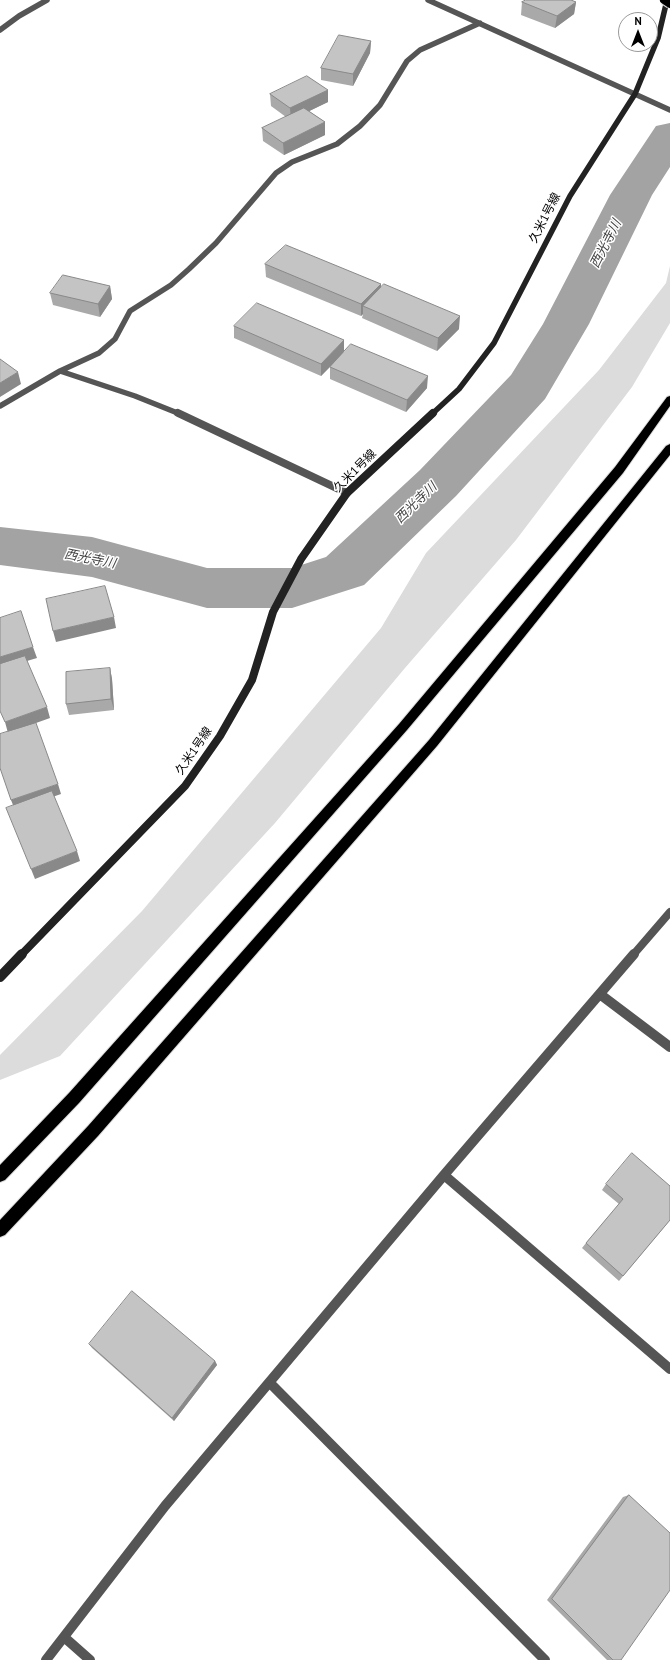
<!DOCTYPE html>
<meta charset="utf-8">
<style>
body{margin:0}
#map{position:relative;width:670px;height:1660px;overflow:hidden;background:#fff;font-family:"PT Sans",sans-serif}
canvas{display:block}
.north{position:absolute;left:618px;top:12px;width:40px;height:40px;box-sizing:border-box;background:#fff;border:1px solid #999;border-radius:50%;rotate:0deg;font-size:11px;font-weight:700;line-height:16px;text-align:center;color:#000}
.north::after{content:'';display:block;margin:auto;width:14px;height:18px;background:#000;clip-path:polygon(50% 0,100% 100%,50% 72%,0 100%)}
</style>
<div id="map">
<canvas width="670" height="1660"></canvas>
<div class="north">N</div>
</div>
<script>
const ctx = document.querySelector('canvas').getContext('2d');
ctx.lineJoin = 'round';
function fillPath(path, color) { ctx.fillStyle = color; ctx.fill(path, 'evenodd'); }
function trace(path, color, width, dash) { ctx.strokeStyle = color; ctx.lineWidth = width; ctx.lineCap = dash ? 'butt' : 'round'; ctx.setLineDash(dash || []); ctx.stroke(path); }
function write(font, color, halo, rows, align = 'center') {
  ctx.font = font + ' "PT Sans","Noto Sans JP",sans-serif'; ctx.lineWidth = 3; ctx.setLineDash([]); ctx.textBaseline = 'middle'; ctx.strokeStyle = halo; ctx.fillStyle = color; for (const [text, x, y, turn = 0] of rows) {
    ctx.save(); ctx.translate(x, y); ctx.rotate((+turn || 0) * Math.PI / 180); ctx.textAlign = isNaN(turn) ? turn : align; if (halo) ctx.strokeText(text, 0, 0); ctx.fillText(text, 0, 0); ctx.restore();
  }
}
const green = new Path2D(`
 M670,266V323L632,387L516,540L405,668L275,823L60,1056L0,1080V1055L142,911L381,628L426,553L599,370L666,283Z`);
const river = new Path2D(`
 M670,123V167L652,195L589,324L545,399L456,496L364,585L292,608H207L92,577L0,565V527L92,537L207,568H292L326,557L420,470L511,375L543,324L610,195L656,126Z`);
const streetFar2 = new Path2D(`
 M428,0L670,110
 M0,30L19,16L47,0
 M60,371L135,396L180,414
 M0,406L60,371L99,353L115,339L130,311L171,285L189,269L216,243L276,173L292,162L337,144L360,126L380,105L407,61L420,50L480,23`);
const streetFar1 = new Path2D(`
 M178,413L347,493
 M633,955L670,912`);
const street = new Path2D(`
 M601,995L670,1047
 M444,1175L670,1369
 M270,1383L545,1660
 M64,1637L90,1660
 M46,1660L165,1506L444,1175L634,954`);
const secondaryFar2 = new Path2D(`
 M432,414L459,389L494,343L570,196L635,94L658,38L667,0`);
const secondaryFar1 = new Path2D(`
 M21,955L185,786L220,736L252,680L273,612L301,559L347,493L433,413`);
const secondary = new Path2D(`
 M0,977L22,954`);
const highway = new Path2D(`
 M670,396V406L623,473L407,730L79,1103L5,1180L0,1182V1165L69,1093L399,724L615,467L667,397Z
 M670,444V455L437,746L98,1136L5,1235L0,1237V1220L88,1126L429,740L666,446Z`);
const highwayBridge = new Path2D(`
 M664,0L670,4`);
const wall = new Path2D(`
 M522,2H576L574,14L555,28L521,15Z
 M371,41L370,53L353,86L321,80V68Z
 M328,90V102L309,111L325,122V135L284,155L263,141L262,128L286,117L271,106L270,94Z
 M265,264L381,284V288L459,329L437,351L362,318L363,314L361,316L266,277Z
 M110,286L112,299L100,317L53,305L50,293Z
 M234,326L344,352L427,388L406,412L330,379V367L321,376L234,338Z
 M110,668L112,679L114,710L69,715L66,704Z
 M606,1184L670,1220L619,1281L582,1248L586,1243L619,1204L602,1190Z
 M89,1344L215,1361L217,1365L174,1421L92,1348Z
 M629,1495L621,1660H607L547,1600L623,1497Z`);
const shadedWall = new Path2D(`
 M576,2L574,14L555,28L557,16Z
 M371,41L370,53L353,86V74Z
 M328,90V102L291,120L290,108Z
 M325,122V135L284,155L283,143Z
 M381,284V296L363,306V314L361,316V304Z
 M110,286L112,299L100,317L98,304Z
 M460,316L459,329L437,351L438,338Z
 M344,340V352L321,376V364Z
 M18,372L21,384L0,397V383Z
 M428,376L427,388L406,412L407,400Z
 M114,617L116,628L56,642L53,631Z
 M33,647L37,658L0,669V657Z
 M110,668L112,679L114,710L111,699Z
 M47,707L50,718L8,733L5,722Z
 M58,784L61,794L15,810L11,800Z
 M77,851L80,861L35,879L31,869Z
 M215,1361L217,1365L174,1421L172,1418Z`);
const building = new Path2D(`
 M526,0H571L576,2L557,16L522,2Z
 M339,35L371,41L353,74L321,68Z
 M307,76L328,90L290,108L270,94Z
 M304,108L325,122L283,143L262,128Z
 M286,245L381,284L361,304L265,264Z
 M63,275L110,286L98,304L50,293Z
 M384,284L460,316L438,338L363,306Z
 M257,303L344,340L321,364L234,326Z
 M351,344L428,376L407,400L330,367Z
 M0,359L18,372L0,383Z
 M105,586L114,617L53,631L46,599Z
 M21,611L33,647L0,657V618Z
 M25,656L47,707L5,722L0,711V664Z
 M110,668L111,699L66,704V672Z
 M36,723L58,784L11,800L0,768V734Z
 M52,791L77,851L31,869L6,808Z
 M632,1153L670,1186V1220L623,1276L586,1243L623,1199L606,1184Z
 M132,1291L215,1361L172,1418L89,1344Z
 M629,1495L670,1533V1590L621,1660H613L552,1599Z`);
const streetNames = [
 ["久米1号線",545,218,-63],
 ["久米1号線",355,471,-45],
 ["久米1号線",194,751,-56]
];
const waterNames = [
 ["西光寺川",606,244,-63],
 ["西光寺川",416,503,-44],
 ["西光寺川",90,559,11]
];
fillPath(green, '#dcdcdc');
fillPath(river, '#a3a3a3');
trace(highway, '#dbdbdb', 2);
trace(streetFar2, '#555', 5.5);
trace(streetFar1, '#555', 8);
trace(street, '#555', 10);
trace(secondaryFar2, '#222', 5.5);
trace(secondaryFar1, '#222', 8);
trace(secondary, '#222', 10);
fillPath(highway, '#000');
trace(highwayBridge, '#dbdbdb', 10, []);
trace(highwayBridge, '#000', 8);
fillPath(wall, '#a9a9a9');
fillPath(shadedWall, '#898989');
fillPath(building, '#c4c4c4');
trace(building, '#898989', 1);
write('12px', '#000', '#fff', streetNames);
write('italic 13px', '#444', '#fff', waterNames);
</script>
